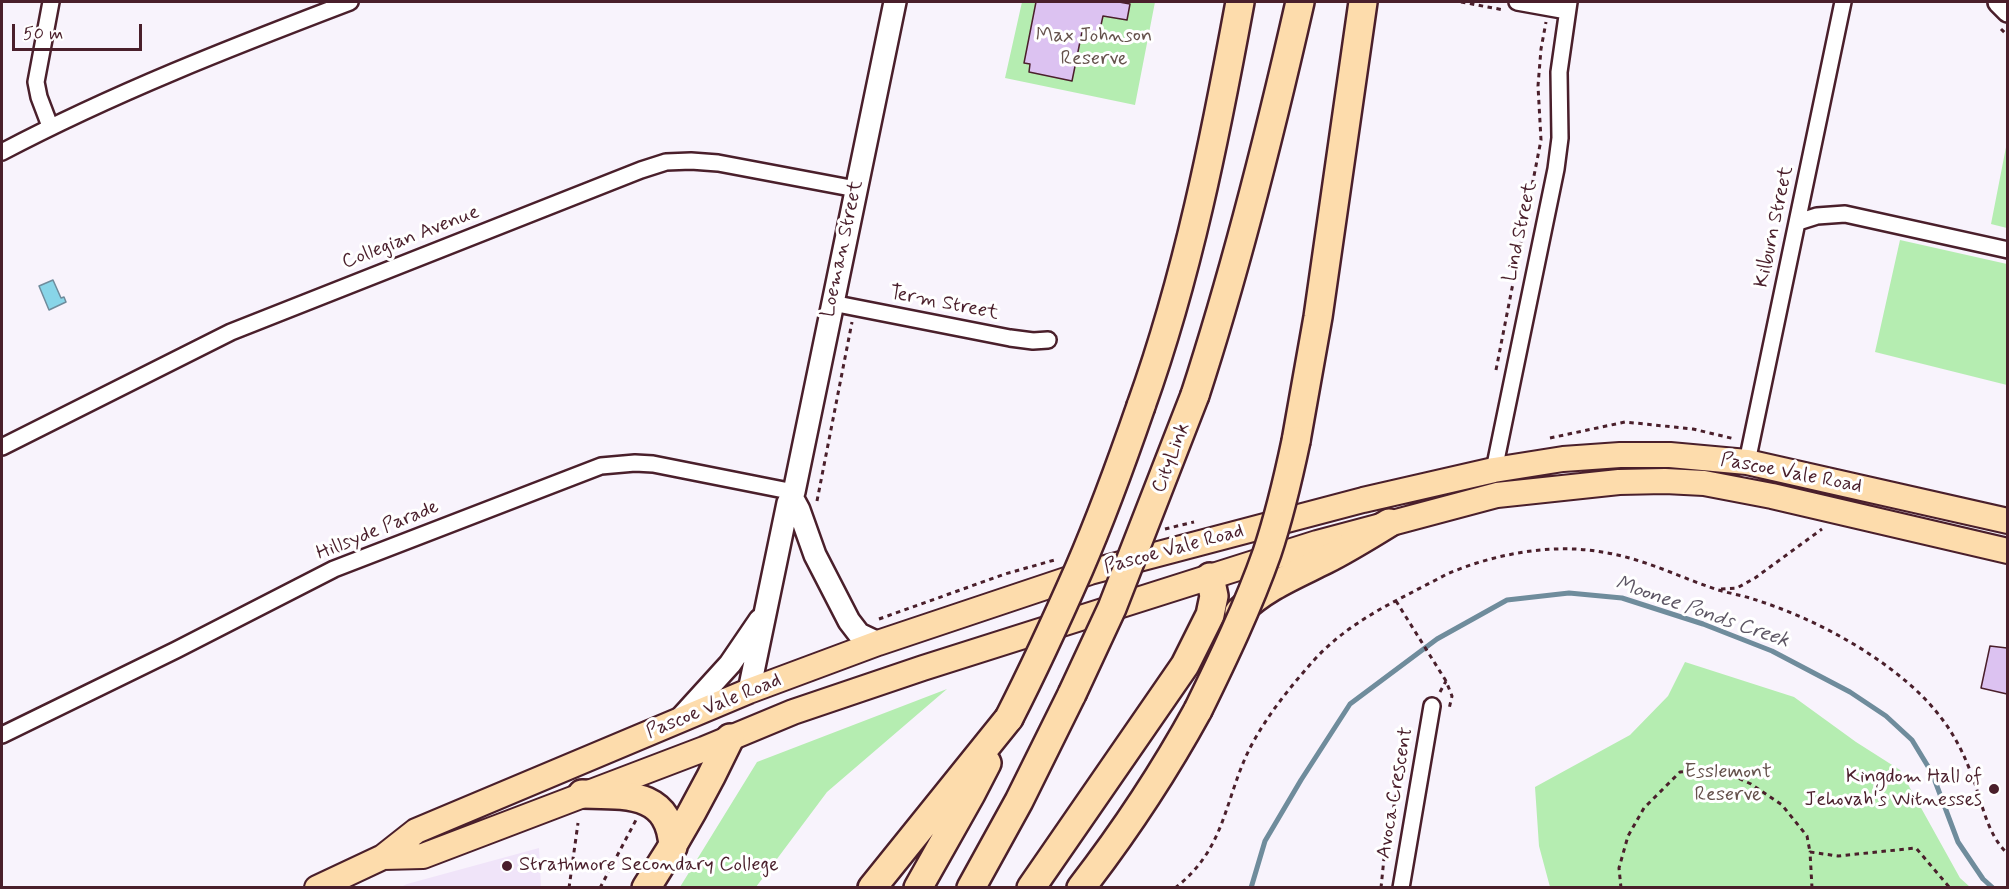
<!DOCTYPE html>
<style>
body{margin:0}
#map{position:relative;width:2009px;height:889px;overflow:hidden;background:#f8f3fc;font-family:Mynerve,sans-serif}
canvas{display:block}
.frame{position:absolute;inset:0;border:3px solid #4a1f2b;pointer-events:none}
.scale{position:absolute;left:12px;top:24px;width:130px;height:27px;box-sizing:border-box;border:3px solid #4a1f2b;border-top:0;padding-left:8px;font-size:18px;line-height:21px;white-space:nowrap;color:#4a1f2b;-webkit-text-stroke:4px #fff;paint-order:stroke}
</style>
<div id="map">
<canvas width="2009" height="889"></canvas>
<div class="frame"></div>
<div class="scale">50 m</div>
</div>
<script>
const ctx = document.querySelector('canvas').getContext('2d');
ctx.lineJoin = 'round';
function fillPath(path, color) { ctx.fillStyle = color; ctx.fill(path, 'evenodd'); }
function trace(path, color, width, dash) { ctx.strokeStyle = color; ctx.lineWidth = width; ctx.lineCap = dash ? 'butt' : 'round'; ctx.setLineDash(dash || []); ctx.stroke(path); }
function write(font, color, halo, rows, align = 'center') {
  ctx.font = font + ' Mynerve,sans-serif'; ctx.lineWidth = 6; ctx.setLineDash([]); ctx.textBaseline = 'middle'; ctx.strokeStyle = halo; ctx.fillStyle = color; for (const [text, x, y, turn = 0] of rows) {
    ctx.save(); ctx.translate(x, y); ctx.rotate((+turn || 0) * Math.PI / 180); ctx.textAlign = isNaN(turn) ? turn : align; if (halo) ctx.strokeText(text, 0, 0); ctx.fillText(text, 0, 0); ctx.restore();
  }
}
const built = new Path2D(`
 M539,848L541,887H401L407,884Z`);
const green = new Path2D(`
 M1022,2H1155L1135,105L1005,78Z
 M2007,142L2008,228H2007L1991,224Z
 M1900,240L2007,264V385L1875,352Z
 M1685,662L1794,697L1856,742L1900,770L1960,878L1970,887H1550L1539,846L1535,787L1630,735L1668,696Z
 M947,689L827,792L756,887H680L757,762Z`);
const water = new Path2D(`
 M53,280L61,298L64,297L66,302L49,310L39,286Z`);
const stream = new Path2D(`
 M1251,888L1265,841L1301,780L1350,704L1437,639L1507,600L1569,593L1622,598L1703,624L1772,651L1850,692L1886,716L1912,740L1932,773L1958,842L1983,879L1993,888`);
const building = new Path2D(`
 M1036,2H1119L1130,4L1127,20L1103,16L1099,34L1082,32L1072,81L1029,72L1030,64L1024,63Z
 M1990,646L2007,648V694L1981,688Z`);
const path = new Path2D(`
 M1461,2L1504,10
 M2001,29L2008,36
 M1496,370L1541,140L1538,86L1541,49L1546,22
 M1550,438L1625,422L1693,429L1735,439
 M817,501L852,322
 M1165,529L1194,522
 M1721,589L1737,588L1755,578L1822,529
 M1396,601L1446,681L1452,696L1449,709
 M879,619L1005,574L1058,559
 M1440,692L1446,681
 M569,888L578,823
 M600,888L636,820
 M1175,888C1227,848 1224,798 1251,746C1268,714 1291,686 1315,659C1341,631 1373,612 1407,595C1420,588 1434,581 1447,574C1494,554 1552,543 1602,552C1642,558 1677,576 1715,589C1727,593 1741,595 1753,599C1814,618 1883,655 1927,701C1948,724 1960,744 1971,773C1982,800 1986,834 2008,854
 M1381,888L1385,848L1406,749
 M1621,888L1619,868L1628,836L1644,808L1680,772L1716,768L1751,784L1782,805L1807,836L1810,852
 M1812,888L1810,852L1838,856L1916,848L1950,888`);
const street = new Path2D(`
 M1517,2L1567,11
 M50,126L39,97L36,82L51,2
 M2,152C114,93 232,47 350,2
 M1798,222L1817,216L1845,214L2008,250
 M832,303L1010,338L1033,341L1048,340
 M2,447L231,332L641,170L666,162L691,161L718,163L856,189
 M1747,462L1843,2
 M1494,470L1556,169L1560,138L1559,72L1569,2
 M2,735L176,650L334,569L601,466L635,463L653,464L794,492
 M1401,888L1432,706`);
const secondary = new Path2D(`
 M1999,2L2008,11
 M792,497L799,510L815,555L849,621L859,634L878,643
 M749,691L788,503L794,492L895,2
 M680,719L730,664L760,620`);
const primary = new Path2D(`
 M383,857L423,856L704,749L793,712L923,668L1317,543L1497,495L1619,482L1665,481L1704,483L1772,496L2008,551
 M317,888L383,857L416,831L749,691L878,643L1090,572L1363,500L1494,470L1563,459L1620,455H1670L1747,462L2008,521`);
const highway = new Path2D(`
 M1195,395C1237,266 1270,134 1300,2
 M1141,406C1188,275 1215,138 1240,2
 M1296,441L1318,317L1363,2
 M1239,612C1265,587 1293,576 1325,560C1347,549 1368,536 1389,523
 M582,794C626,795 670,791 673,847
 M646,888C679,838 704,793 730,738
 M872,888L1009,718
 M918,888L971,794L987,763
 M971,888L1019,801L1072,694
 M1031,888L1185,665L1210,615L1214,596L1210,577
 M1081,888C1125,831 1164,772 1198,710`);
const highwayBridge = new Path2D(`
 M1072,694L1112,608L1195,395
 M1198,710C1223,659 1248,607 1267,553C1279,517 1288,479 1296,441
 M1009,718C1034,669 1057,619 1079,569C1102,516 1122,461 1141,406`);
const markers = [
 [1994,789,6,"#4a1f2b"],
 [507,866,6,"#4a1f2b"]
];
const parkNames = [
 ["Max Johnson",1094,37],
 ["Reserve",1094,60],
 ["Esslemont",1728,773],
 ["Reserve",1728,796]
];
const streetNames = [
 ["Kilburn Street",1775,227,-78],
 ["Lind Street",1521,232,-78],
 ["Collegian Avenue",411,238,-21],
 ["Loeman Street",843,249,-78],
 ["Term Street",944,304,11],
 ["CityLink",1172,458,-69],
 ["Pascoe Vale Road",1791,474,11],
 ["Hillsyde Parade",378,531,-22],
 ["Pascoe Vale Road",1174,550,-15],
 ["Pascoe Vale Road",714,707,-22],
 ["Avoca Crescent",1396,793,-80]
];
const poiNames = [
 ["Kingdom Hall of",1982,778],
 ["Jehovah's Witnesses",1982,801],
 ["Strathmore Secondary College",519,866,"left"]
];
const waterNames = [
 ["Moonee Ponds Creek",1702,613,19]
];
fillPath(built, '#f0e4f9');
fillPath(green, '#b5edb1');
fillPath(water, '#88d5e8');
trace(water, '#6f8c9c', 1.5);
trace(stream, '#6f8c9c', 5);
fillPath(building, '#dcc2f1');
trace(building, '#4a1f2b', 1.5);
trace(street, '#4a1f2b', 20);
trace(secondary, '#4a1f2b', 26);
trace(primary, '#4a1f2b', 28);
trace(highway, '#4a1f2b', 32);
trace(path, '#4a1f2b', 3, [4.5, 4.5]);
trace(street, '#fff', 15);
trace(secondary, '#fff', 21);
trace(primary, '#fddcac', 24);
trace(highway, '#fddcac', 27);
trace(highwayBridge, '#4a1f2b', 32, []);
trace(highwayBridge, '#fddcac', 27);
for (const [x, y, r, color] of markers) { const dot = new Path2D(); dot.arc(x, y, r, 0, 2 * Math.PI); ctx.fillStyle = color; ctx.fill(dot); trace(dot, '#fff', 2); }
write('20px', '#65524c', '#fff', parkNames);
write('20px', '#4a1f2b', '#fff', streetNames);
write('20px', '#4a1f2b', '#fff', poiNames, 'right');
write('italic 21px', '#5d5664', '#fff', waterNames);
</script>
